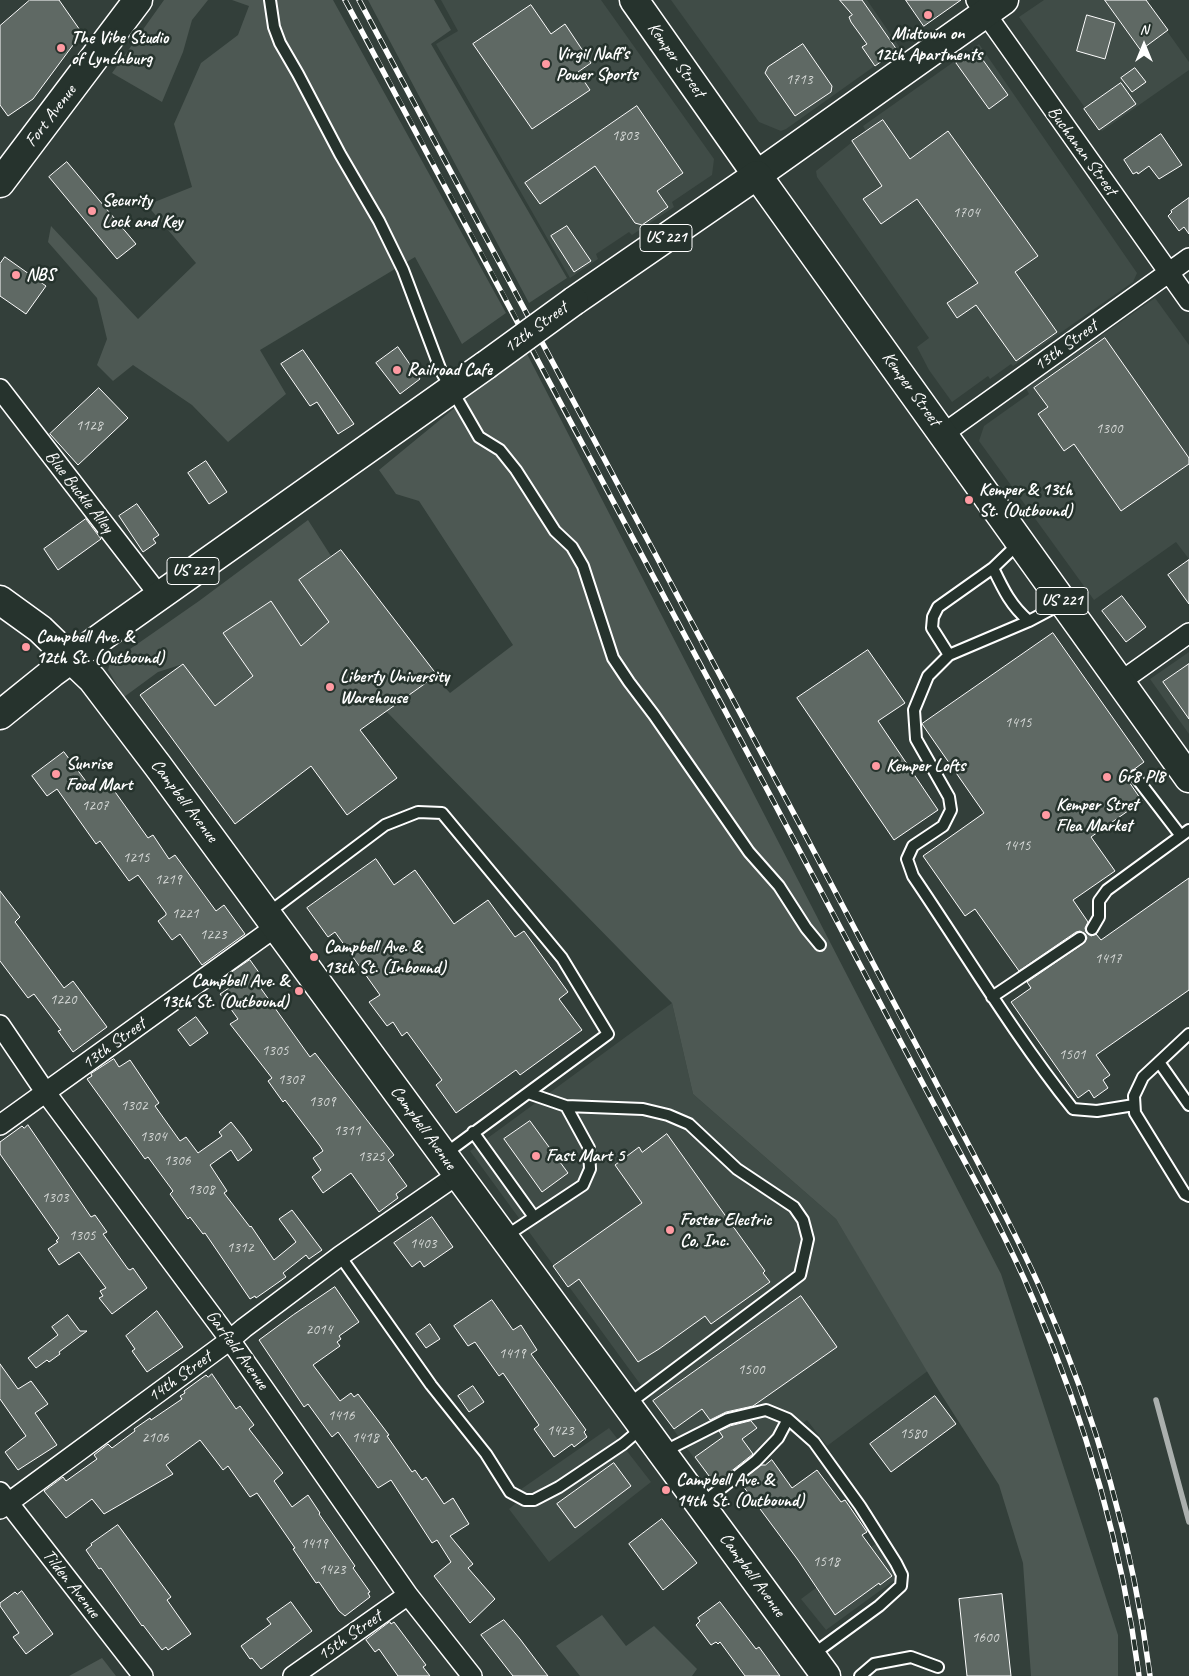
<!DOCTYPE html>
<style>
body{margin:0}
#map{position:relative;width:1189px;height:1676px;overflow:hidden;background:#333f3a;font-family:Caveat,sans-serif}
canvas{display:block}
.north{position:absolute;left:1119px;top:20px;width:50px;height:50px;-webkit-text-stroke:4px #26332d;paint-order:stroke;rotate:0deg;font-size:14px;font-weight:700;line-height:20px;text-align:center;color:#fff}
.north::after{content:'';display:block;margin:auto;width:18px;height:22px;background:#fff;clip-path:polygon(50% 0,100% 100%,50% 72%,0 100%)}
</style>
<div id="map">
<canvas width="1189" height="1676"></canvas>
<div class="north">N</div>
</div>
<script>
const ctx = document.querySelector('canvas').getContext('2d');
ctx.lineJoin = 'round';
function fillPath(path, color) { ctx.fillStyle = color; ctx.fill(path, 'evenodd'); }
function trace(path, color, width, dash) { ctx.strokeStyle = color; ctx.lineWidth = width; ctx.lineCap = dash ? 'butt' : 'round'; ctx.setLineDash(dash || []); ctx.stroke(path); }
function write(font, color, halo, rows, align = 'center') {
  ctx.font = font + ' Caveat,sans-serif'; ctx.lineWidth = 5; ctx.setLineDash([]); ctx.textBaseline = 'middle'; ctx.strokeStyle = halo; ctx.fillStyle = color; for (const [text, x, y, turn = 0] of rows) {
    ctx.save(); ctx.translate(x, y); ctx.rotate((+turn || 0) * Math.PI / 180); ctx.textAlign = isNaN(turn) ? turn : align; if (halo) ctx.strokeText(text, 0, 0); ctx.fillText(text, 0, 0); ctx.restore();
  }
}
const built = new Path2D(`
 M441,0H601L714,159L712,175L672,202L674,207L632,235L629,232L596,254L598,259L570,278L436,44L458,31Z
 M671,0H867L900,48L786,129L781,131L759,122Z
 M1044,0H1151L1147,3L1189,62V70L1102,131L1019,17Z
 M979,44L1137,273L1133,282L1013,366L1011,364L990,379L988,376L952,402L929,370L917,347L929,338L817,177L816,171L866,131L863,126Z
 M1155,298L1189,345V559L1176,542L1094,600L979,441L984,426L1029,394L1026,388Z
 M1189,652V734L1150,679Z
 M672,1003L693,1094L836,1219L929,1370L827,1446L807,1420L716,1488L470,1151Z
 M609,1428L651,1482L549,1562L509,1509L521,1499L517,1492Z
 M882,1539L907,1571L826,1630L801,1599Z`);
const green = new Path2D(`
 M164,0H208L192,20L183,52L162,102L112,73Z
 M232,0H333L506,313L462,344L415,257L260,350L286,394L228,442L192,405L133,365L113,381L97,365L107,339L97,298L48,242L51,226L138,319L196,263L147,205L192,187L174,124L201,63L238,35L249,6Z
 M368,0H434L451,30L431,44L567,278L529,303Z
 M525,350L1001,1274L1118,1635V1676H1031L1023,1563L999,1485L934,1383L836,1219L693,1094L672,1003L385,710L437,675L438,680L450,693L513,645L419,501L396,494L379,470Z
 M308,520L331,556L300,580L329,622L301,645L270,601L223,633L253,676L216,707L183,664L158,672L124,697L108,670L110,663L199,601Z
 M602,1615L626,1646L654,1626L697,1669L692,1676H580L556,1646Z
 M102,1658L116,1676H69Z`);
const stream = new Path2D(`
 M1156,1400L1189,1522`);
const building = new Path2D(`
 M30,0H59L82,33L33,99L8,116L0,105V26Z
 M840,0H862L897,50L875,66L862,47L867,44L851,22L849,17L852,15Z
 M906,0H961L924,26Z
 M1105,0H1146L1168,30L1141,50Z
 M531,5L551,34L565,24L591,63L578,72L590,90L532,129L473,44Z
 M1087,15L1115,23L1105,59L1077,51Z
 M803,44L832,86L831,92L795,116L765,73L768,67Z
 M975,49L1008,95L989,109L956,63Z
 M1135,68L1146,82L1132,92L1121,78Z
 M1121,83L1136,104L1099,130L1084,109Z
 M637,106L683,173L657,191L668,207L642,225L635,223L595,166L540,204L525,183Z
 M883,120L910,159L948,131L1038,256L1015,272L1057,332L1016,361L976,305L957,318L947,303L978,283L917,199L881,224L863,199L882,186L852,141Z
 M1161,134L1182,165L1159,179L1149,166L1138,174L1137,172L1133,174L1124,160Z
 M67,162L136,244L117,259L49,177Z
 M1189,198V234L1184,227L1179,231L1168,216L1172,212L1171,211Z
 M567,226L591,261L574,272L551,236Z
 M5,257L46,286L26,314L0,296V264Z
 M1105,338L1189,458V464L1121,511L1074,444L1064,451L1038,414L1048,407L1034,388Z
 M398,347L420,379L400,394L376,363Z
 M303,350L354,424L338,434L317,402L310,406L281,364Z
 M99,388L128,418L78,465L50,434Z
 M206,461L227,492L209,504L188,473Z
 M137,504L159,535L153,539L156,543L143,552L119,516Z
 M86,519L101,539L58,570L44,549Z
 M341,550L437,675L360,730L397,778L347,815L311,766L235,824L140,695L183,664L215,706L253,676L223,633L271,601L301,646L329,622L299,580Z
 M1189,560V604L1168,575Z
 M1122,596L1146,627L1126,642L1102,611Z
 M1053,633L1144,762L1125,776L1142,801L1091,837L1115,871L1073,900L1088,922L1085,928L1086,932L1091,936L1096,934L1101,940L1189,878V990L1096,1055L1110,1075L1103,1080L1108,1088L1094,1098L1089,1090L1078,1098L1011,1002L1031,988L1027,982L1084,943L1087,938L1085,934L1080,931L1076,932L1019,971L975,909L965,916L923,856L984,813L922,724Z
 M868,650L905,703L878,721L938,810L894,840L797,698Z
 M1189,664V719L1163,682Z
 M64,752L94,792L108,782L148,838L153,835L169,859L175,855L216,911L224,905L245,934L202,965L180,934L172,940L158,921L166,915V913L138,875L129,881L100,841L96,844L57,789L47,796L32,776Z
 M376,859L394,885L415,870L454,924L488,900L515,937L524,931L568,992L559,999L582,1030L520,1075L516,1070L456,1113L436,1085L442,1080L407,1032L402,1036L393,1022L387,1026L369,1002L380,995L335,932L328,937L307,908Z
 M0,891L20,917L15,922L64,988L73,981L107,1027L73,1052L58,1031L61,1030L34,994L28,998L0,961Z
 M250,960L260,974L256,977L259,982L257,983L310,1057L315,1053L394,1155L388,1160L407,1186L396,1194L398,1198L379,1212L351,1173L323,1193L312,1177L321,1170L313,1158L323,1151L320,1146L285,1100L283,1102L268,1081L272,1078L230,1024L238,1019L220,994L229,988L222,979Z
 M196,1017L208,1033L190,1046L178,1030Z
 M114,1059L119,1067L130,1060L159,1103L155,1106L180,1141L186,1137L198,1153L222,1136L219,1132L231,1122L243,1137L252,1150L238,1161L231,1150L210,1165L227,1191L224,1193L250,1227L251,1226L274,1260L296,1242L279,1219L292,1210L322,1250L309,1259L306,1255L283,1273L286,1277L256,1298L255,1296L250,1299L205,1233L203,1234L190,1217L188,1219L170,1194L173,1191L148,1157L145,1159L87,1079L92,1076L91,1074Z
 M530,1121L568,1173L542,1192L504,1139Z
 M28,1125L91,1217L95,1215L107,1232L103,1234L128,1269L130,1270L133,1268L147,1288L112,1314L99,1298L103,1296L100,1291L106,1288L79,1252L59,1265L48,1249L58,1242L56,1241L59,1238L0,1154V1142L22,1126L24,1128Z
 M667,1134L765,1271L763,1273L770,1282L711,1324L705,1316L659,1349L638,1362L579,1279L568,1287L553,1266L642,1203L615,1165L639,1147L642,1152Z
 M432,1217L453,1247L424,1267L420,1261L412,1267L394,1243Z
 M335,1287L359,1322L339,1336L341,1339L337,1342L340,1346L313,1365L340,1401L351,1393L354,1397L358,1394L389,1435L387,1436L412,1472L415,1470L422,1480L426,1477L444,1504L453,1498L469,1524L450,1536L473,1564L468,1568L495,1599L470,1623L434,1576L451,1562L437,1540L432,1543L391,1480L378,1488L338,1432L332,1437L308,1404L304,1407L259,1340L293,1315Z
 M801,1296L837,1347L753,1406L726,1412L710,1420L702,1409L674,1429L653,1401Z
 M492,1300L513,1330L521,1325L537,1350L531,1354L586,1430L584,1432L587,1437L574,1447L572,1444L554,1457L534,1429L539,1425L503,1373L499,1376L475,1342L468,1346L454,1326Z
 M157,1311L183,1347L147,1372L132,1351L135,1349L126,1336Z
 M68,1315L80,1331H87L59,1352L60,1354L49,1362L47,1360L36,1368L28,1358L58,1335L52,1327Z
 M430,1324L440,1339L426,1348L416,1334Z
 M0,1364L18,1389L31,1381L48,1404L35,1413L57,1445L18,1470L5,1452L26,1436L0,1399Z
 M212,1374L236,1409L240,1406L254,1425L249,1429L283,1473L274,1481L292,1507L308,1495L320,1513L319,1514L355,1566L353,1568L370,1592L368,1593L370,1597L345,1616L339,1611L319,1582L316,1583L293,1549L295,1548L257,1493L250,1497L228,1466L223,1470L200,1440L166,1465L173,1474L104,1514L92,1499L66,1518L44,1491L63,1477L66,1481L97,1459L94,1455L108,1444L112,1448L135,1431L134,1429L150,1418L151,1420L182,1399L180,1396L185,1393L184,1391L206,1375L208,1377Z
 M473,1386L484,1402L469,1412L458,1396Z
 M935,1396L956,1424L891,1472L870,1444Z
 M751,1421L757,1428L742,1439L753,1454L715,1484L695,1457L723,1437L719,1431L730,1426Z
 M772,1460L792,1488L817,1470L841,1502L845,1500L867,1532L862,1535L892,1576L880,1585L879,1583L835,1615L798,1560L740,1482L761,1465H765Z
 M614,1463L631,1486L575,1528L557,1504Z
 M662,1519L697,1563L663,1590L629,1544Z
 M118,1525L171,1597L167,1600L191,1634L168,1650L166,1647L162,1650L143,1625L142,1626L101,1568L99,1569L86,1550L92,1545L91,1544Z
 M22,1591L53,1634L26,1654L13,1637L19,1633L0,1606V1603L15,1592L17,1594Z
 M1002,1594L1011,1676H967L959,1599Z
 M291,1602L312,1631L261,1669L252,1658L250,1659L241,1646L271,1624L267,1619Z
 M720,1602L756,1649L759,1647L780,1676H745L720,1642L718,1644L716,1642L711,1645L696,1625L700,1621L698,1618Z
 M504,1620L520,1639L548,1676H513L481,1635Z
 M390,1622L391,1624L394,1622L426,1665L423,1667L430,1676H398L379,1649L375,1652L366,1640Z`);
const service = new Path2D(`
 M270,0L274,27L280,43L298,74L340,154L379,221L403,270L441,371L479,437L500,450L516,470L555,531L572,547L583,566L613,658L629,682L654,715L749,852L779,886L806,928L820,945
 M1019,543L993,568C1003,589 1011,606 1029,621L1063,603
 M993,568L938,607L933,617L932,628L949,655L1029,621
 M949,655L928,676L914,710L916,739L949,797L951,810L943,826L913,846L907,859L913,876C966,954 1014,1035 1073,1109L1097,1111L1134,1105
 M1135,776L1181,836
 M268,913L385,825L418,812L442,813L562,958L608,1034L445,1154
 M1092,929L1099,917V901L1107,890L1189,830
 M992,997L1080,938
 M1189,1034L1143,1077L1134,1096L1135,1113L1185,1194L1189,1196
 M1159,1062L1189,1105
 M528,1093L566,1106L643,1109L668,1115L689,1124L737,1169L794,1207L803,1220L808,1239L800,1275L627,1405
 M473,1132L534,1217
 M506,1236L583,1185L590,1169L589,1148L566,1106
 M340,1256L431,1385L486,1454L510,1492L525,1500H534L559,1487L623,1444L642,1428
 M663,1452L728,1419L766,1410L788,1419L814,1442L860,1506L896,1563L902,1575L901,1586L879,1606L812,1655
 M701,1504L756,1461L778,1438L788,1419
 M860,1676L874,1664L911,1657L938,1667`);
const minor = new Path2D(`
 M976,0L1189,301
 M0,389L159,595
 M943,434L1189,258
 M1120,682L1189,633
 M0,1025L46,1093L230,1340L408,1595L472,1676
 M0,1125L277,926
 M0,1492L143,1676
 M0,1509L230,1340L244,1328L340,1256L457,1175
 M293,1676L408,1595`);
const secondary = new Path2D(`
 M634,0L757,175L1004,0
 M0,183L138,0
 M71,659L92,679L158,766L826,1676`);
const primary = new Path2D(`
 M574,301L757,175L1189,778
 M0,600L40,629L71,659
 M0,715L52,673L107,633L486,365`);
const rail = new Path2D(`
 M345,0C488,263 627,529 769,793C820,889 871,985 922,1082C960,1154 1001,1224 1033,1299C1085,1419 1122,1546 1139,1676
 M359,0C506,275 653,550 800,825C844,908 887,991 931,1073C968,1145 1008,1216 1041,1290C1095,1413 1133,1543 1150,1676`);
const primaryBridge = new Path2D(`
 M486,365L574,301`);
const markers = [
 [928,15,5,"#ff9aa2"],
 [61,48,5,"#ff9aa2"],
 [546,64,5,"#ff9aa2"],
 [92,211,5,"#ff9aa2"],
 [16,275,5,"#ff9aa2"],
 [397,370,5,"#ff9aa2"],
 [969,500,5,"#ff9aa2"],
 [26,647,5,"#ff9aa2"],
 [330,687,5,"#ff9aa2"],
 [876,766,5,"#ff9aa2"],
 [56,774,5,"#ff9aa2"],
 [1107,777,5,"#ff9aa2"],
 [1046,815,5,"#ff9aa2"],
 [314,957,5,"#ff9aa2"],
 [299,991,5,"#ff9aa2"],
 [536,1156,5,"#ff9aa2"],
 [670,1230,5,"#ff9aa2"],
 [666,1490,5,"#ff9aa2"]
];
const numberNames = [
 ["1713",799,80],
 ["1803",625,136],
 ["1704",966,213],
 ["1128",89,426],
 ["1300",1109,429],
 ["1415",1018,723],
 ["1207",95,806],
 ["1415",1017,846],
 ["1215",136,858],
 ["1219",168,880],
 ["1221",185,914],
 ["1223",213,935],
 ["1417",1108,959],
 ["1220",63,1000],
 ["1305",275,1051],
 ["1501",1072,1055],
 ["1307",291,1080],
 ["1309",322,1102],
 ["1302",134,1106],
 ["1311",347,1131],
 ["1304",153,1137],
 ["1325",371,1157],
 ["1306",177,1161],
 ["1308",201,1190],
 ["1303",55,1198],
 ["1305",82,1236],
 ["1403",423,1244],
 ["1312",240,1248],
 ["2014",319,1330],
 ["1419",512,1354],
 ["1500",751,1370],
 ["1416",341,1416],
 ["1423",560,1431],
 ["1580",913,1434],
 ["2106",155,1438],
 ["1418",365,1438],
 ["1419",314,1544],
 ["1518",826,1562],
 ["1423",332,1570],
 ["1600",985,1638]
];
const shields = [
 [666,238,52],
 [193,571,52],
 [1062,601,52]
];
const shieldNames = [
 ["US 221",666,238],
 ["US 221",193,571],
 ["US 221",1062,601]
];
const poiNames = [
 ["Midtown on",928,34,"center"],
 ["12th Apartments",928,55,"center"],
 ["The Vibe Studio",71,38],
 ["of Lynchburg",71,59],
 ["Virgil Naff's",556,54],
 ["Power Sports",556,75],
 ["Security",102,201],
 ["Lock and Key",102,222],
 ["NBS",26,275],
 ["Railroad Cafe",407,370],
 ["Kemper & 13th",979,490],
 ["St. (Outbound)",979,511],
 ["Campbell Ave. &",36,637],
 ["12th St. (Outbound)",36,658],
 ["Liberty University",340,677],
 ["Warehouse",340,698],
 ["Sunrise",66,764],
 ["Food Mart",66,785],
 ["Kemper Lofts",886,766],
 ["Gr8 Pl8",1117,777],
 ["Kemper Stret",1056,805],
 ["Flea Market",1056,826],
 ["Campbell Ave. &",324,947],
 ["13th St. (Inbound)",324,968],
 ["Campbell Ave. &",289,981,"right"],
 ["13th St. (Outbound)",289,1002,"right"],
 ["Fast Mart 5",546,1156],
 ["Foster Electric",680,1220],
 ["Co, Inc.",680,1241],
 ["Campbell Ave. &",676,1480],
 ["14th St. (Outbound)",676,1501]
];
const streetNames = [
 ["Kemper Street",676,60,55],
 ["Fort Avenue",51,116,-53],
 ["Buchanan Street",1082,151,54],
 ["12th Street",536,328,-36],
 ["13th Street",1066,346,-36],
 ["Kemper Street",911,389,54],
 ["Blue Buckle Alley",79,492,52],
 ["Campbell Avenue",184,801,53],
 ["13th Street",114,1044,-36],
 ["Campbell Avenue",423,1128,54],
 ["Garfield Avenue",237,1350,54],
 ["14th Street",180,1377,-36],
 ["Campbell Avenue",752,1575,54],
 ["Tilden Avenue",71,1584,52],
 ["15th Street",350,1636,-35]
];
fillPath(built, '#404c47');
fillPath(green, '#4d5853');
trace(stream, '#abb0ae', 5.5);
fillPath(building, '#5f6964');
trace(building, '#fff', 1);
trace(service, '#fff', 14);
trace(minor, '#fff', 22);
trace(secondary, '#fff', 31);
trace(primary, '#fff', 31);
trace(service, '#26332d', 10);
trace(minor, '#26332d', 19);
trace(secondary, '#26332d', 28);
trace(primary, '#26332d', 28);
trace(rail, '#fff', 5.5);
trace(rail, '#26332d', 4, [11]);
trace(primaryBridge, '#fff', 31, []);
trace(primaryBridge, '#26332d', 28);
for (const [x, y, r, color] of markers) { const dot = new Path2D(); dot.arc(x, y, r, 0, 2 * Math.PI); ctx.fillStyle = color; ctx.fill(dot); trace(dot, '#26332d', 2); }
write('15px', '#d7dad8', null, numberNames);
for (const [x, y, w] of shields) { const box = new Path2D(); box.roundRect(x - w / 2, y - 13.5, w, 27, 4); ctx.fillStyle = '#26332d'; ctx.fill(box); trace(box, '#fff', 1); }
write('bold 16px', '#fff', null, shieldNames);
write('bold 18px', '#fff', '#26332d', poiNames, 'left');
write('18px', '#fff', '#26332d', streetNames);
</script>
